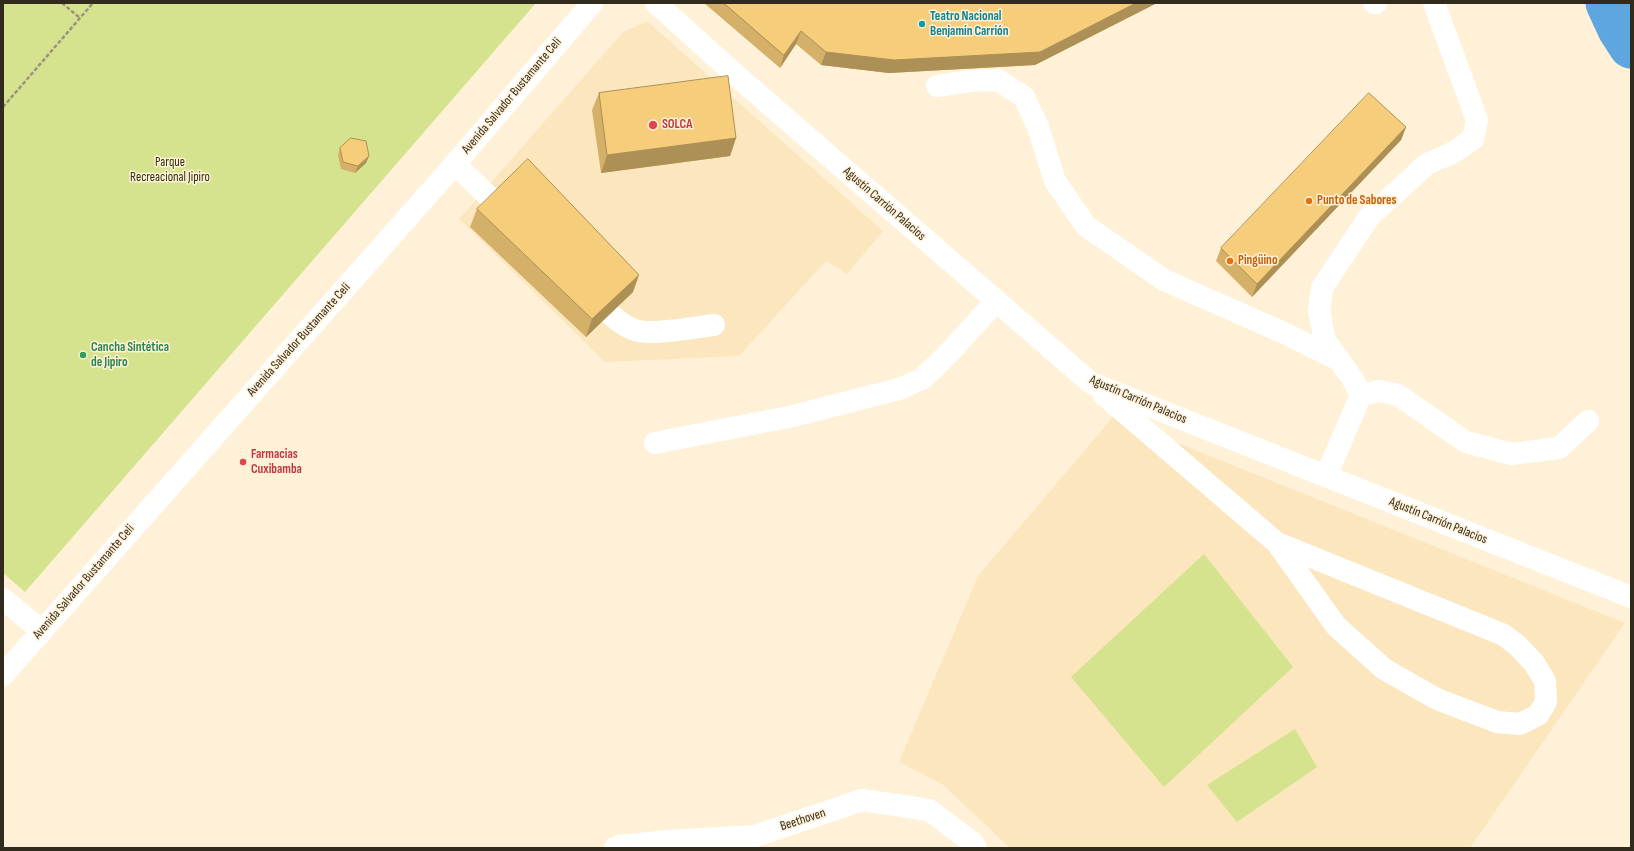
<!DOCTYPE html>
<meta charset="utf-8">
<style>
body{margin:0}
#map{position:relative;width:1634px;height:851px;overflow:hidden;background:#fff1d7;font-family:"Sofia Sans Condensed",sans-serif}
canvas{display:block}
.frame{position:absolute;inset:0;border:4px solid #312b1e;pointer-events:none}
</style>
<div id="map">
<canvas width="1634" height="851"></canvas>
<div class="frame"></div>
</div>
<script>
const ctx = document.querySelector('canvas').getContext('2d');
ctx.lineJoin = 'round';
function fillPath(path, color) { ctx.fillStyle = color; ctx.fill(path, 'evenodd'); }
function trace(path, color, width, dash) { ctx.strokeStyle = color; ctx.lineWidth = width; ctx.lineCap = dash ? 'butt' : 'round'; ctx.setLineDash(dash || []); ctx.stroke(path); }
function write(font, color, halo, rows, align = 'center') {
  ctx.font = font + ' "Sofia Sans Condensed",sans-serif'; ctx.lineWidth = 3; ctx.setLineDash([]); ctx.textBaseline = 'middle'; ctx.strokeStyle = halo; ctx.fillStyle = color; for (const [text, x, y, turn = 0] of rows) {
    ctx.save(); ctx.translate(x, y); ctx.rotate((+turn || 0) * Math.PI / 180); ctx.textAlign = isNaN(turn) ? turn : align; if (halo) ctx.strokeText(text, 0, 0); ctx.fillText(text, 0, 0); ctx.restore();
  }
}
const built = new Path2D(`
 M647,21L883,231L847,274L826,261L739,356L605,362L459,219L623,32Z
 M1113,417L1625,623L1470,848H1010L942,784L899,762L978,576Z`);
const green = new Path2D(`
 M3,3H536L25,592L3,573Z
 M1204,554L1293,667L1164,787L1071,677Z
 M1295,729L1317,767L1237,822L1207,785Z`);
const river = new Path2D(`
 M1608,3L1620,29L1631,46`);
const path = new Path2D(`
 M62,3L80,18
 M3,107L93,3`);
const minor = new Path2D(`
 M656,3L738,77L1091,383L1631,597
 M1374,3H1376
 M937,86L971,81L998,80L1024,97L1038,127L1055,181L1086,226L1164,280L1282,332L1337,359
 M455,164L510,217
 M590,293C603,305 617,325 635,330C652,336 695,327 714,325
 M1104,395L1277,543L1336,626L1384,669L1437,699L1497,722L1520,724L1538,715L1546,702L1545,681L1534,663L1518,646L1504,635L1277,543
 M1361,395L1380,391L1398,395L1466,442L1512,454L1559,448L1588,421
 M655,443L793,416L899,389L922,379L949,353L996,301
 M1326,476L1361,395L1352,378L1325,340L1319,311L1322,288L1369,217L1427,164L1454,152L1473,139L1477,120L1434,3
 M615,848L620,846L669,841L755,836L862,800L929,810L973,843L976,848`);
const major = new Path2D(`
 M3,599L41,630
 M3,675L455,164L592,3`);
const wall = new Path2D(`
 M704,3H1157L1035,65L889,73L821,65L796,44L780,68Z
 M599,93L736,138L730,156L601,173L592,110Z
 M1406,127L1401,140L1252,297L1216,261L1221,248Z
 M340,148L369,156L366,163L355,173L341,169L338,155Z
 M477,209L633,292L586,337L470,227Z`);
const shadedWall = new Path2D(`
 M1136,3H1157L1035,65L889,73L821,65L826,52Z
 M801,31L796,44L780,68L784,55Z
 M1406,127L1401,140L1252,297L1257,284Z
 M736,138L730,156L601,173L607,155Z
 M369,156L366,163L355,173L358,166Z
 M639,275L633,292L586,337L592,319Z`);
const building = new Path2D(`
 M724,3H1136L1040,52L894,60L826,52L801,31L784,55Z
 M728,76L736,138L607,155L599,93Z
 M1369,93L1406,127L1257,284L1221,248Z
 M351,138L366,141L369,156L358,166L343,162L340,148Z
 M528,159L639,275L592,319L477,209Z`);
const markers = [
 [922,24,4,"#0f9aa8"],
 [653,125,5,"#e0444e"],
 [1309,201,4,"#e8710a"],
 [1230,261,4,"#e8710a"],
 [83,355,4,"#2e9e5b"],
 [243,462,4,"#e0444e"]
];
const cultureNames = [
 ["Teatro Nacional",930,17],
 ["Benjamín Carrión",930,32]
];
const streetNames = [
 ["Avenida Salvador Bustamante Celi",512,96,-50],
 ["Agustín Carrión Palacios",884,204,41],
 ["Avenida Salvador Bustamante Celi",299,340,-48],
 ["Agustín Carrión Palacios",1138,400,23],
 ["Agustín Carrión Palacios",1438,521,22],
 ["Avenida Salvador Bustamante Celi",84,582,-49],
 ["Beethoven",803,820,-18]
];
const healthNames = [
 ["SOLCA",662,125],
 ["Farmacias",251,455],
 ["Cuxibamba",251,470]
];
const parkNames = [
 ["Parque",170,163],
 ["Recreacional Jipiro",170,178]
];
const foodNames = [
 ["Punto de Sabores",1317,201],
 ["Pingüino",1238,261]
];
const leisureNames = [
 ["Cancha Sintética",91,348],
 ["de Jipiro",91,363]
];
fillPath(built, '#fbe6be');
fillPath(green, '#d6e38e');
trace(river, '#5ea6e0', 45);
trace(path, '#9c927e', 2.5, [4, 2]);
trace(minor, '#fff', 22);
trace(major, '#fff', 22);
fillPath(wall, '#d4b069');
fillPath(shadedWall, '#ac9055');
fillPath(building, '#f6cd7a');
trace(building, '#ac9055', 1);
for (const [x, y, r, color] of markers) { const dot = new Path2D(); dot.arc(x, y, r, 0, 2 * Math.PI); ctx.fillStyle = color; ctx.fill(dot); trace(dot, '#fff1d7', 1.5); }
write('bold 13px', '#0d838f', '#fff1d7', cultureNames, 'left');
write('13px', '#312b1e', '#fff1d7', streetNames);
write('bold 13px', '#be3a42', '#fff1d7', healthNames, 'left');
write('13px', '#2c300b', '#fff1d7', parkNames);
write('bold 13px', '#c56008', '#fff1d7', foodNames, 'left');
write('bold 13px', '#27864d', '#fff1d7', leisureNames, 'left');
</script>
